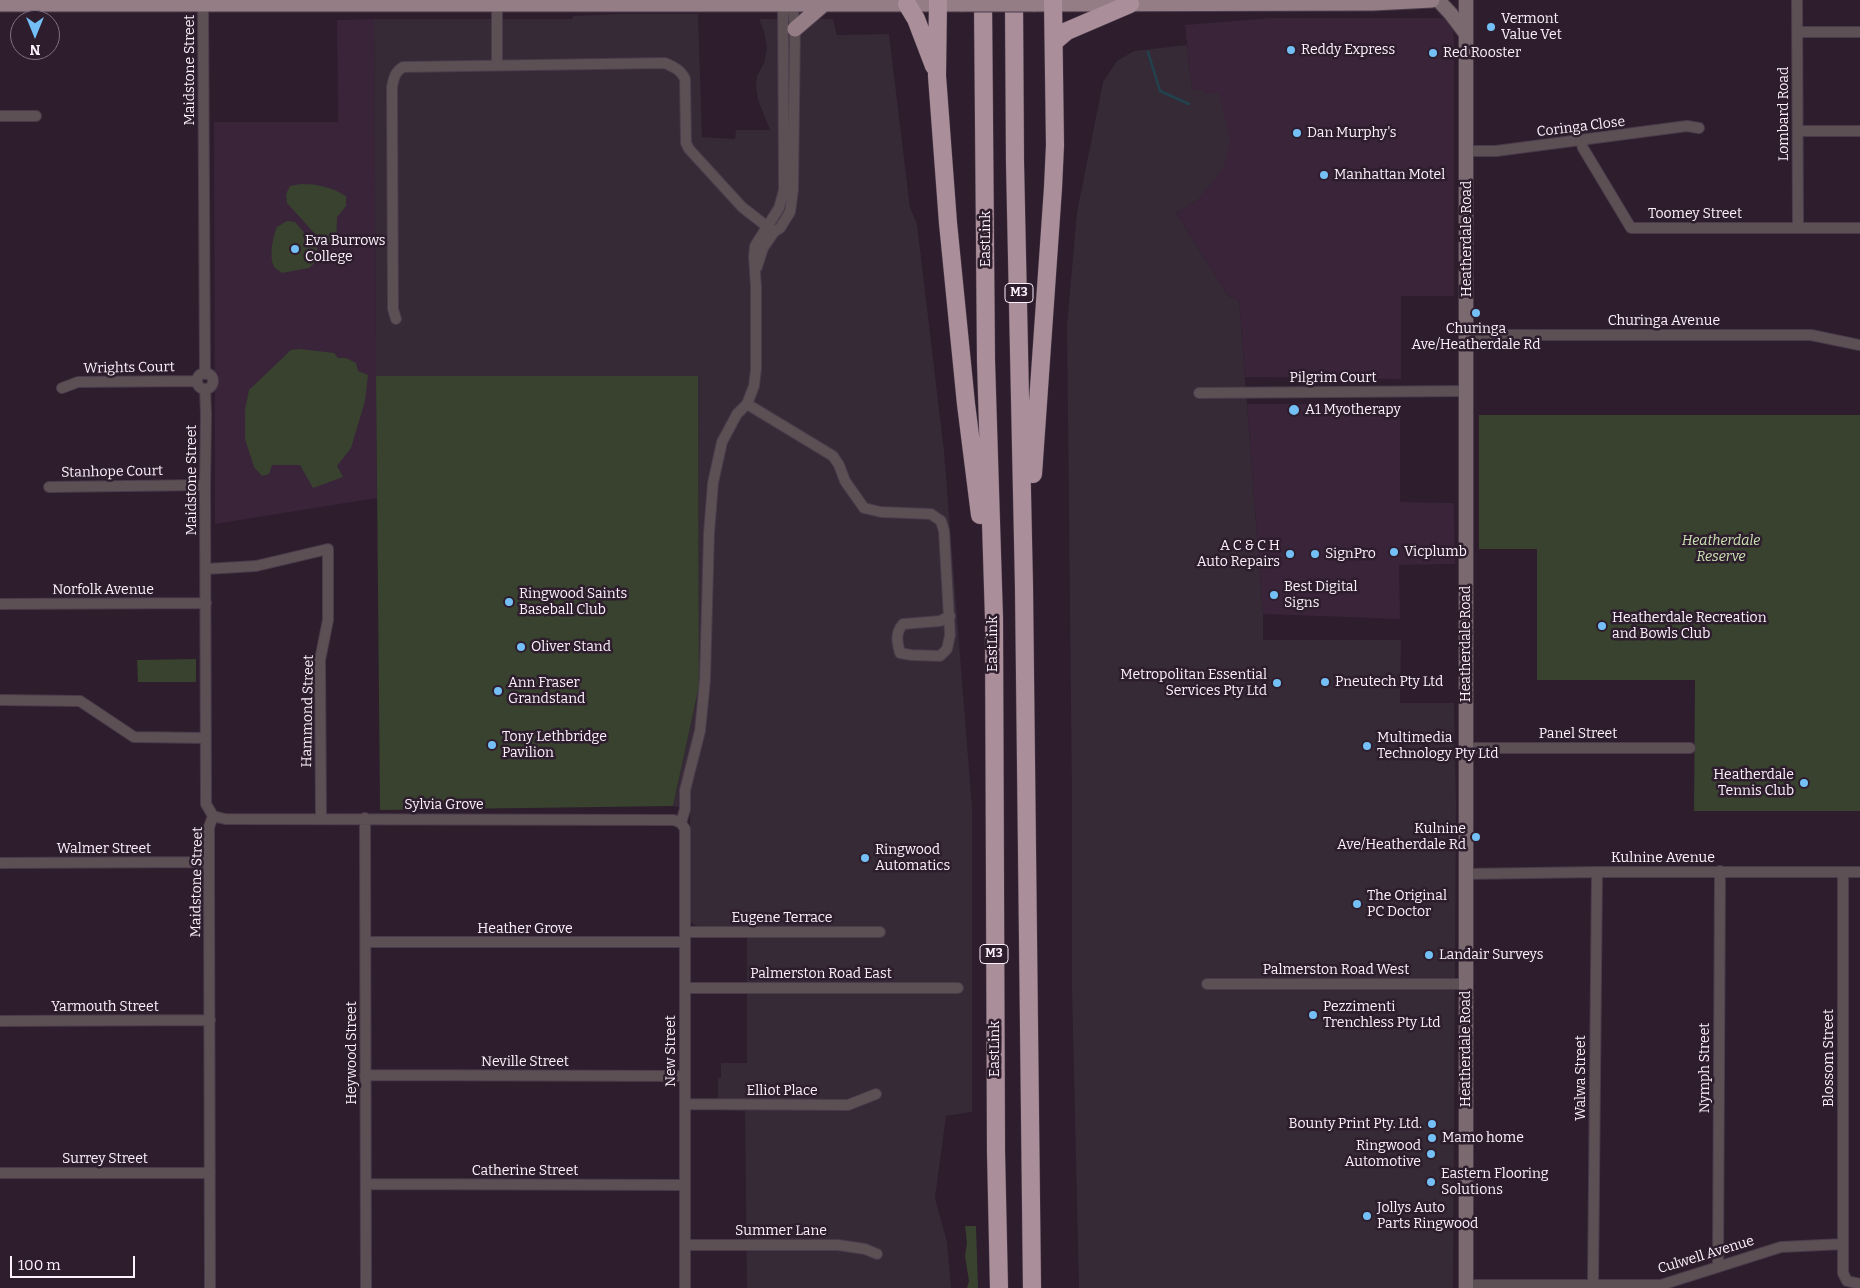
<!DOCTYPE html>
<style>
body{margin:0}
#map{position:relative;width:1860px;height:1288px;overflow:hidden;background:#2d1d2d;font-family:Bitter,serif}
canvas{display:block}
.north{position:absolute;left:10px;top:10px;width:50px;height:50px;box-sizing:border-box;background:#2d1d2d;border:1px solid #807280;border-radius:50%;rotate:180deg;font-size:14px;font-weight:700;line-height:20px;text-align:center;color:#fcf1fc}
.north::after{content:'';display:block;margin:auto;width:18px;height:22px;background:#74c0f6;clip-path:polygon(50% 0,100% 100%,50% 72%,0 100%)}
.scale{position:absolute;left:10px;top:1256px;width:125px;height:22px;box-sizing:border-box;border:2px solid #fcf1fc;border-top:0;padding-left:6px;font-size:15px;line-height:18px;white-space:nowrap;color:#fcf1fc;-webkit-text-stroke:4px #2d1d2d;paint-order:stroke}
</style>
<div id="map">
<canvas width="1860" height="1288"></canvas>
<div class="north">N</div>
<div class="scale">100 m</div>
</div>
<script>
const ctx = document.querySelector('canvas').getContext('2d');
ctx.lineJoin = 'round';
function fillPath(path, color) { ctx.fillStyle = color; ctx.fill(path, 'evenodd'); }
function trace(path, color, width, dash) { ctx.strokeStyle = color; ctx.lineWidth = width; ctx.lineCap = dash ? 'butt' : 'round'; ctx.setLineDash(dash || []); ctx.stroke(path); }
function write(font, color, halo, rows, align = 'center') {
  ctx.font = font + ' Bitter,serif'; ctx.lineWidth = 5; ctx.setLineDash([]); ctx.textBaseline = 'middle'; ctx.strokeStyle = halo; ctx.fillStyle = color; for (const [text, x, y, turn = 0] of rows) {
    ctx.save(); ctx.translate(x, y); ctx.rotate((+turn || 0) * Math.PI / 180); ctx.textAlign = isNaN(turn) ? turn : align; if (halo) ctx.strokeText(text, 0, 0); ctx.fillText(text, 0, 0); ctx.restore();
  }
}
const built = new Path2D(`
 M1271,18H1449L1453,31L1454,41V296H1401V379L1245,377L1239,300L1228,296L1176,213L1195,202L1203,94L1192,91L1185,25Z
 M374,19L377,498L215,524L214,122H338L337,20Z
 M1247,404H1400V502L1454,503L1455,564L1399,565L1400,619L1263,614Z`);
const industrial = new Path2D(`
 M618,14H698L702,137L735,139L736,130H770L758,100L756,87L757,76L764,63L767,48L764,32L759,19H833L837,35L889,34L910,208L917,224L944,451L972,808V1112L946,1116L935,1198L947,1242L951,1288H747L745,1111L718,1110V1078H721V1063H747V937L699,928L691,922L690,810L673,806L699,686L698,376H376L374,19H572L573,16Z
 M1187,45L1192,90H1203V94L1219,93L1230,140L1225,165L1214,181L1195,202L1176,213L1228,296L1239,300L1263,614V640H1401L1400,703H1454L1456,805L1453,1288H1079L1072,989V801L1067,325L1077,212L1103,82L1117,61L1134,51Z`);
const green = new Path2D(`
 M301,184C318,184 331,187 346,196V206L337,217L336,248L327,244L316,235L287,203L286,194L290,186Z
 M287,221L295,222L317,247V261L309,268L282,273C280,271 277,270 275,268C268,259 273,236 277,227Z
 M300,349L334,353L338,358H346L356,363L358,371L368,375L365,401L351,448L337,466L343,477L313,488L300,465H272L269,474L262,476L254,467L245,439V410L249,390L291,350Z
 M376,376H698L699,686L673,806L380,810Z
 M1479,415H1860V811H1694L1695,680H1537V549H1479Z
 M196,659V682H138L137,660Z
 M965,1226H976L978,1288H967L969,1281L965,1256L967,1243Z`);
const stream = new Path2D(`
 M1148,52L1160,91L1189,104`);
const street = new Path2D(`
 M1797,0L1798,228
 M203,5L205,374
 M1797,32H1860
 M497,64V3
 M0,116H36
 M1798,131H1860
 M1581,141L1583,148L1631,228H1860
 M1467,151H1496L1687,126L1699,128
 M757,267L763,248L774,232L780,228L790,212L793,190L795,29L792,0
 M396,319L393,309L392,87C394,77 395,72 403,67L665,63C674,67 681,70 685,79L686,143L689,149L742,207L774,232
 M1467,335H1811L1860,345
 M197 381a8 8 0 1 1 16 0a8 8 0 1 1-16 0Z
 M62,388L78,382L197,381
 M205,389L206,414L205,485L206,804L213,816L209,827V862L210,1288
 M1199,393L1467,391
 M747,404L833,456L839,465L845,481L864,508L881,512L931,514L941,521L944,531L950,635L947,649L940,656L911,655L900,653C897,642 895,633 903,624L940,621L950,616
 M49,487L205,485
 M206,569L256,566L328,549V620L320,660L321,818
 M0,604L206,603
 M0,700L80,701L134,737L206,738
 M1466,748H1690
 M213,816L225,819L674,820L681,823L685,829V1288
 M365,818L366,1288
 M681,823L685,809V790L700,731L705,680L709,533L713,483L722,442L737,414L747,404L754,386L756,369V287L754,257L755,246L779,208L784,190L783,0
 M0,863L209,862
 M1466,874L1597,872H1860
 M685,932H880
 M366,942H685
 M1207,984H1466
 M685,988H958
 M0,1021L210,1020
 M365,1075L685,1076
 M685,1104L848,1105L876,1094
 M0,1173H210
 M366,1184L685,1185
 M1843,1244V872
 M685,1245H838L865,1249L877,1254
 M1718,1266L1720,871
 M1466,1285H1661L1781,1247L1843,1244V1273L1847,1281L1860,1284
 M1593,1285L1597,872`);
const secondary = new Path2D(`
 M1438,0L1451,14L1466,34
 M1466,0V1288`);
const primary = new Path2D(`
 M0,4H963
 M1034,4L1373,3L1432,0
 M795,29L824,4`);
const highway = new Path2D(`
 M938,0L937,76L948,223L966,404L980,515
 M983,0L986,361L994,619L996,1151L999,1288
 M1014,0L1015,162L1024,587L1032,1288
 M907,4L916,19L934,66
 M1054,42L1067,31L1130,4
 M1033,474L1053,188L1055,145L1053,0`);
const primaryBridge = new Path2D(`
 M963,4H1034`);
const markers = [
 [1491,27,5,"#74c0f6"],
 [1291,50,5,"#74c0f6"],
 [1433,53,5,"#74c0f6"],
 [1297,133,5,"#74c0f6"],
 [1324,175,5,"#74c0f6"],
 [295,249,5,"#74c0f6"],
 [1476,313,5,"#74c0f6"],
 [1294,410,6,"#74c0f6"],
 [1394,552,5,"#74c0f6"],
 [1290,554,5,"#74c0f6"],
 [1315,554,5,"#74c0f6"],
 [1274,595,5,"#74c0f6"],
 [509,602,5,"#74c0f6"],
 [1602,626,5,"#74c0f6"],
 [521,647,5,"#74c0f6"],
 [1325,682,5,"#74c0f6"],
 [1277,683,5,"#74c0f6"],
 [498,691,5,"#74c0f6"],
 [492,745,5,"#74c0f6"],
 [1367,746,5,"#74c0f6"],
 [1804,783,5,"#74c0f6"],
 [1476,837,5,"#74c0f6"],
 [865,858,5,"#74c0f6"],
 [1357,904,5,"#74c0f6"],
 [1429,955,5,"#74c0f6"],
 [1313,1015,5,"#74c0f6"],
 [1432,1124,5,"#74c0f6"],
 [1432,1138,5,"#74c0f6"],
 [1431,1154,5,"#74c0f6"],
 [1431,1182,5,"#74c0f6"],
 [1367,1216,5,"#74c0f6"]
];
const shields = [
 [1019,293,28],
 [994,954,28]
];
const shieldNames = [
 ["M3",1019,293],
 ["M3",994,954]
];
const poiNames = [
 ["Vermont",1501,19],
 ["Value Vet",1501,35],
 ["Reddy Express",1301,50],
 ["Red Rooster",1443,53],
 ["Dan Murphy's",1307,133],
 ["Manhattan Motel",1334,175],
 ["Eva Burrows",305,241],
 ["College",305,257],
 ["Churinga",1476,329,"center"],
 ["Ave/Heatherdale Rd",1476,345,"center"],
 ["A1 Myotherapy",1305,410],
 ["A C & C H",1280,546,"right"],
 ["Auto Repairs",1280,562,"right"],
 ["Vicplumb",1404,552],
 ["SignPro",1325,554],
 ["Best Digital",1284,587],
 ["Signs",1284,603],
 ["Ringwood Saints",519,594],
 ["Baseball Club",519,610],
 ["Heatherdale Recreation",1612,618],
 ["and Bowls Club",1612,634],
 ["Oliver Stand",531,647],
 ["Metropolitan Essential",1267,675,"right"],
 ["Services Pty Ltd",1267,691,"right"],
 ["Pneutech Pty Ltd",1335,682],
 ["Ann Fraser",508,683],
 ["Grandstand",508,699],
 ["Tony Lethbridge",502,737],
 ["Pavilion",502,753],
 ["Multimedia",1377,738],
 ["Technology Pty Ltd",1377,754],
 ["Heatherdale",1794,775,"right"],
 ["Tennis Club",1794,791,"right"],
 ["Kulnine",1466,829,"right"],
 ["Ave/Heatherdale Rd",1466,845,"right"],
 ["Ringwood",875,850],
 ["Automatics",875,866],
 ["The Original",1367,896],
 ["PC Doctor",1367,912],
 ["Landair Surveys",1439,955],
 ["Pezzimenti",1323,1007],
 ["Trenchless Pty Ltd",1323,1023],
 ["Bounty Print Pty. Ltd.",1422,1124,"right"],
 ["Mamo home",1442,1138],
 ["Ringwood",1421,1146,"right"],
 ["Automotive",1421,1162,"right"],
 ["Eastern Flooring",1441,1174],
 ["Solutions",1441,1190],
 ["Jollys Auto",1377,1208],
 ["Parts Ringwood",1377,1224]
];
const streetNames = [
 ["Maidstone Street",190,70,-90],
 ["Lombard Road",1784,114,-90],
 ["Coringa Close",1581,127,-7],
 ["Toomey Street",1695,214],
 ["EastLink",986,239,-90],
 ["Heatherdale Road",1467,239,-90],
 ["Churinga Avenue",1664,321],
 ["Wrights Court",129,368,-1],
 ["Pilgrim Court",1333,378],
 ["Stanhope Court",112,472,-1],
 ["Maidstone Street",192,480,-90],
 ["Norfolk Avenue",103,590],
 ["EastLink",993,644,-90],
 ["Heatherdale Road",1466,644,-90],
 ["Hammond Street",308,711,-89],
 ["Panel Street",1578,734],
 ["Sylvia Grove",444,805],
 ["Walmer Street",104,849],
 ["Kulnine Avenue",1663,858],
 ["Maidstone Street",197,882,-89],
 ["Eugene Terrace",782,918],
 ["Heather Grove",525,929],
 ["Palmerston Road West",1336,970],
 ["Palmerston Road East",821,974],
 ["Yarmouth Street",105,1007],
 ["EastLink",995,1049,-90],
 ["Heatherdale Road",1466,1049,-90],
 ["New Street",671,1051,-90],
 ["Heywood Street",352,1053,-90],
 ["Blossom Street",1829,1058,-90],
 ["Neville Street",525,1062],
 ["Nymph Street",1705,1068,-90],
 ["Walwa Street",1581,1078,-90],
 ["Elliot Place",782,1091],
 ["Surrey Street",105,1159],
 ["Catherine Street",525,1171],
 ["Summer Lane",781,1231],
 ["Culwell Avenue",1706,1255,-17]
];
const parkNames = [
 ["Heatherdale",1721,541],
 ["Reserve",1721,557]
];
fillPath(built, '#392439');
fillPath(industrial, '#362a37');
fillPath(green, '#38422f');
trace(stream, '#22424e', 2.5);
trace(street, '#4a3b4a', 12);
trace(secondary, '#4a3b4a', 16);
trace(primary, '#4a3b4a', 17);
trace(highway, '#4a3b4a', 19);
trace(street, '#5c5055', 10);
trace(secondary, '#7b6970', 14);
trace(primary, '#947d85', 15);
trace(highway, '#aa8e99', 18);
trace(primaryBridge, '#4a3b4a', 17, []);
trace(primaryBridge, '#947d85', 15);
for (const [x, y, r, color] of markers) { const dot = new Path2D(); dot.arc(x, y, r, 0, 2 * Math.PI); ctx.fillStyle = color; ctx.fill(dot); trace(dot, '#2d1d2d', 2); }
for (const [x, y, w] of shields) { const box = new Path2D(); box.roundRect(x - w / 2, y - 9.5, w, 19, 4); ctx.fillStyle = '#2d1d2d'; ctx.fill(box); trace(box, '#fcf1fc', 1); }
write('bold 12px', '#fcf1fc', null, shieldNames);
write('14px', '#fcf1fc', '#2d1d2d', poiNames, 'left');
write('14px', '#fcf1fc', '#2d1d2d', streetNames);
write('italic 14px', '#cbe5b2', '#2d1d2d', parkNames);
</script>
